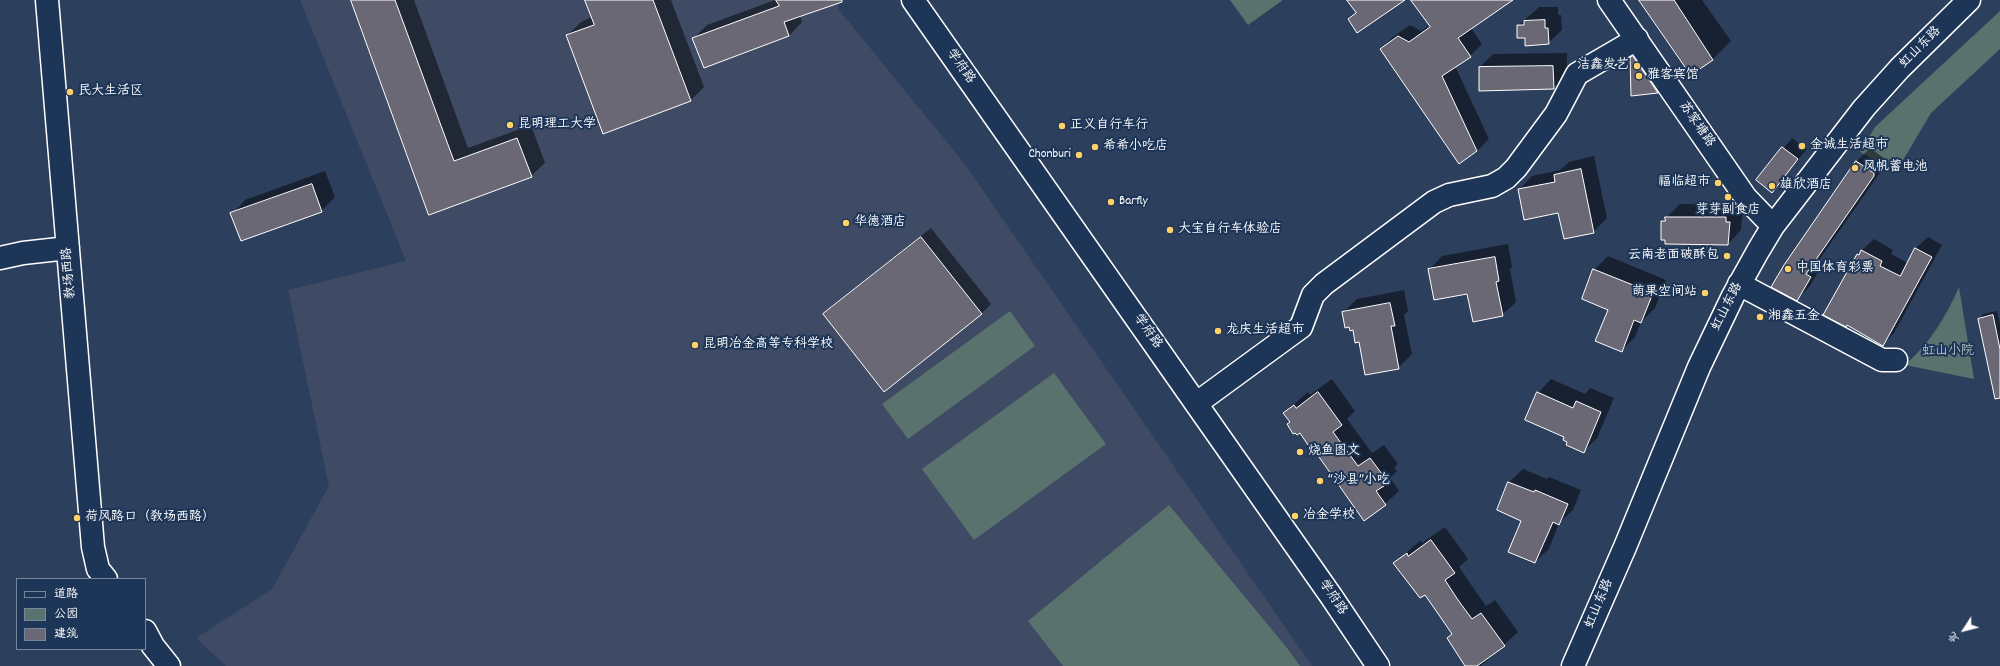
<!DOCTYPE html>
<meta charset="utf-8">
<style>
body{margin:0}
#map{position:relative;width:2000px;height:666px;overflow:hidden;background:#2c3f5d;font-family:Dekko,"LXGW WenKai TC",sans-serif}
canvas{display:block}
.legend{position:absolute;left:16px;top:578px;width:130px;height:72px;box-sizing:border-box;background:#1d3557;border:1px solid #77869a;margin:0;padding:5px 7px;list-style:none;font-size:12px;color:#fff}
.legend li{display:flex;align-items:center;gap:8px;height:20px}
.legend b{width:20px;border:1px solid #77869a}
.north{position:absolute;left:1944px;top:610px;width:40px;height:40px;-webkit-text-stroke:3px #1d3557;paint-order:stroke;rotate:234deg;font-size:11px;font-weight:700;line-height:16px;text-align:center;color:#fff}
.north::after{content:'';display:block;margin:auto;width:14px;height:18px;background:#fff;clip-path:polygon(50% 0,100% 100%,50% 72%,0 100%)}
</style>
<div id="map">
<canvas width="2000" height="666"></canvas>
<ul class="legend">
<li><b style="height:5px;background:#1d3557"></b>道路</li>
<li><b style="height:11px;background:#59726e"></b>公园</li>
<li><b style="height:11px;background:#6a6874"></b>建筑</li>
</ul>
<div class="north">北</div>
</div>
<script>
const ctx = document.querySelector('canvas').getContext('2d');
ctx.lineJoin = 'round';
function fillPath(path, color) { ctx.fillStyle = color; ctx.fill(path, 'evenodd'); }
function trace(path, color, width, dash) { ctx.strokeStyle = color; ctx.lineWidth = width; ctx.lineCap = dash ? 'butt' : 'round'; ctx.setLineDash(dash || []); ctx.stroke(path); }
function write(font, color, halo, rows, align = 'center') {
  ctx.font = font + ' Dekko,"LXGW WenKai TC",sans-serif'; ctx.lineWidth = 4; ctx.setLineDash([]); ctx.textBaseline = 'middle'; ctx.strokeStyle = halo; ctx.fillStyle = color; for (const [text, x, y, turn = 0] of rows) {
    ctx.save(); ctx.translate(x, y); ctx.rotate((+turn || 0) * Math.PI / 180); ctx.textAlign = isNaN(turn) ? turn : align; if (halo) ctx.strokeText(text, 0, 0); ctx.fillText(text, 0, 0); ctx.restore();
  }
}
const built = new Path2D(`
 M300,0H836L839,10L964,163L1312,666H226L196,638L272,589L329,486L288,290L406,261Z`);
const green = new Path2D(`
 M1230,0H1283L1248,25Z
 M2000,11V49L1931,113L1896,172L1860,152L1875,127Z
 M1959,287L1974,379L1905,365C1930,343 1946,317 1959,287Z
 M1010,311L1035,346L908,439L882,404Z
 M1054,373L1106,444L974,540L922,469Z
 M1169,505L1287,648L1300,666H1063L1028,621Z`);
const shadow = new Path2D(`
 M352,0H414L468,148L531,125L545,163L531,176L430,213Z
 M586,0H671L704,87L691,100L567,35L581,22L592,17Z
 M775,0H830L800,16L802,22L789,36L704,66L694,38L707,25Z
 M1412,0H1511L1471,28L1482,44L1470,56L1455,66L1489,139L1477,151L1381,49L1393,37L1410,25L1421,31L1430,25Z
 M1641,0H1702L1731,41L1713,59L1692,74Z
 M1539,7H1558V15H1561L1562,30L1548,43L1526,37L1518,26Z
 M1644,44L1671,78L1658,92L1632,94L1631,58Z
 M1567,53V74L1554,88L1480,67L1493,54Z
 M1792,138L1807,149L1772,191L1757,180Z
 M1870,148L1888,161L1819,260L1823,263L1810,286L1797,299L1785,266L1857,161Z
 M1594,156L1607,218L1593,232L1519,190L1532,176L1560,170L1569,162Z
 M325,171L335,197L321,211L232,214L245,200Z
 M1680,204H1739L1740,209H1743L1741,230L1728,244L1662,222Z
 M931,228L991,304L981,314H824L834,305Z
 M1928,237L1942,245L1894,333L1882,345L1857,255L1874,239L1893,250L1891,254L1908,263L1916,248Z
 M1508,244L1512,267L1510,269L1516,302L1502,315L1429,270L1442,256Z
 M1608,256L1666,280L1655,308L1641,322L1635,337L1621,351L1609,309L1594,270Z
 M1404,290L1408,311L1404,315L1412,354L1398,368L1360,341L1343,313L1357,299Z
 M1997,311L2000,324V381L1979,319L1983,314Z
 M1332,379L1355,411L1347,419L1372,453L1384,445L1398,464L1394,468L1397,471L1390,478L1399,491L1385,504L1364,520L1326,468L1327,466L1284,413L1308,392L1310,395Z
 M1551,379L1585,394L1590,388L1614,398L1597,438L1583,452L1568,441L1538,393Z
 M1523,469L1547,479L1549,477L1581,490L1573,510L1559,523L1549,549L1535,562L1522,520L1498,510L1509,482Z
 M1445,527L1468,559L1459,567L1472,586L1486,606L1495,600L1518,632L1481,666H1467L1452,634L1425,593L1394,563L1421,540L1422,543Z`);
const building = new Path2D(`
 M351,0H395L454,161L517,138L532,177L429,215Z
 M585,0H653L691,101L603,134L566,35L594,25Z
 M776,0H842V2L784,22L789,36L704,68L692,38L779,6Z
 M1347,0H1405L1357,33L1348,19L1356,13Z
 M1411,0H1513L1458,38L1471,57L1442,76L1477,151L1459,164L1380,49L1398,36L1409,42L1430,27Z
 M1639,0H1674L1713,60L1691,75Z
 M1545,20V28H1548L1549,44L1525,46V38H1517V25H1524V21Z
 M1633,56L1658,93L1631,96L1630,58Z
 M1553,66L1554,89L1479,91V67Z
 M1782,147L1798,159L1772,193L1756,180Z
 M1856,161L1874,173V176L1806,274L1811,277L1797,301L1771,287L1784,265Z
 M1581,169L1594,233L1564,239L1558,213L1524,220L1518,189L1555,182L1554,175Z
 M312,184L322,212L241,241L230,213Z
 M1665,217H1726V222H1730L1728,245L1665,244V240H1661V221H1665Z
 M921,237L982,314L884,392L823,314Z
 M1915,248L1932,257L1883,346L1847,325L1846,327L1823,315L1857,254L1859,255L1861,250L1882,261L1880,266L1900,276Z
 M1495,257L1499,281L1496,282L1503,316L1473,322L1467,294L1434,300L1428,269Z
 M1593,269L1653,293L1641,323L1634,320L1622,352L1595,341L1608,310L1582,299Z
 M1390,303L1395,326H1391L1399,369L1365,375L1359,342L1355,343L1353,330L1350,331L1349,327L1345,328L1342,312Z
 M1993,315L2000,349V398L1995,399L1978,319Z
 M1318,392L1342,425L1333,432L1358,466L1370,458L1385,478L1381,481L1384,486L1376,491L1386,505L1364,521L1312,447L1310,448L1300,433L1297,435L1295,433L1293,434L1287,424L1290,422L1283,413L1294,405L1296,408Z
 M1537,392L1573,408L1576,401L1601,412L1584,453L1566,445L1567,442L1563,440L1564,437L1525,420Z
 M1508,482L1534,492L1535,490L1568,504L1559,525L1553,522L1535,563L1508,552L1521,521L1497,510Z
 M1431,540L1455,573L1445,580L1458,600L1472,619L1481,613L1505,646L1477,666H1465L1447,638L1452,634L1439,615L1425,595L1420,598L1393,563L1407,553L1408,556Z`);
const minor = new Path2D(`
 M47,0L93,547L98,569L106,579
 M1609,0L1746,198L1773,226
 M0,258L23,253L68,248
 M1739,284L1882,360H1896
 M1197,403L1301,327L1313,295L1324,284L1434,202L1449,195L1492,186L1506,178L1516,168L1556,114L1577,74L1637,39
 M145,631L153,646L169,666
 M1573,666L1625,547L1699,367L1733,296L1758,251L1773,226L1864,108L1900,68L1969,0`);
const major = new Path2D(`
 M913,0L1331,596L1378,666`);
const markers = [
 [1637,66,4,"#ffd166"],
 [1639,76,4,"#ffd166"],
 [70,92,4,"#ffd166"],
 [510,125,4,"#ffd166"],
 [1062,126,4,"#ffd166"],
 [1802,146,4,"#ffd166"],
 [1095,147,4,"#ffd166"],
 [1079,155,4,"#ffd166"],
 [1855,168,4,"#ffd166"],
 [1718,183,4,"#ffd166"],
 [1772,186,4,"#ffd166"],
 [1728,197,4,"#ffd166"],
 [1111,202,4,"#ffd166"],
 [846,223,4,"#ffd166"],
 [1170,230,4,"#ffd166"],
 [1727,256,4,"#ffd166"],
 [1788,269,4,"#ffd166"],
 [1705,293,4,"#ffd166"],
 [1760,317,4,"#ffd166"],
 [1218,331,4,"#ffd166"],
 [695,345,4,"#ffd166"],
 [1300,452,4,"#ffd166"],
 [1320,481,4,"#ffd166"],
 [1295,516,4,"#ffd166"],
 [77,518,4,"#ffd166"]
];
const streetNames = [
 ["虹山东路",1921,48,-45],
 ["学府路",960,67,55],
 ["苏家塘路",1696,125,55],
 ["教场西路",70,273,-95],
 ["虹山东路",1728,307,-63],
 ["学府路",1147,332,55],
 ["学府路",1332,598,56],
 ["虹山东路",1600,604,-67]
];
const poiNames = [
 ["洁鑫发艺",1629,66,"right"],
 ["雅客宾馆",1647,76],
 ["民大生活区",78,92],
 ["昆明理工大学",518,125],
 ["正义自行车行",1070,126],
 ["金诚生活超市",1810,146],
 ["希希小吃店",1103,147],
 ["Chonburi",1071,155,"right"],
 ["风帆蓄电池",1863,168],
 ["福临超市",1710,183,"right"],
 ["雄欣酒店",1780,186],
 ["Barfly",1119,202],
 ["芽芽副食店",1728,211,"center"],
 ["华德酒店",854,223],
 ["大宝自行车体验店",1178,230],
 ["云南老面破酥包",1719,256,"right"],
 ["中国体育彩票",1796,269],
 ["萌果空间站",1697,293,"right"],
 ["湘鑫五金",1768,317],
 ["龙庆生活超市",1226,331],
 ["昆明冶金高等专科学校",703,345],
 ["烧鱼图文",1308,452],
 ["“沙县”小吃",1328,481],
 ["冶金学校",1303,516],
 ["荷风路口（教场西路）",85,518]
];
const parkNames = [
 ["虹山小院",1948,352]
];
fillPath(built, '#3f4b64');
fillPath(green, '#59726e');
fillPath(shadow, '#0007');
fillPath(building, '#6a6874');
trace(building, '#fff', 1);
trace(minor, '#fff', 25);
trace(major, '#fff', 25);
trace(minor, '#1d3557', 22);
trace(major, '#1d3557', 22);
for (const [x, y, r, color] of markers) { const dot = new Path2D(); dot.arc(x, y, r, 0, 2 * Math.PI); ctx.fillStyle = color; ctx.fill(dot); trace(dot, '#1d3557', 1.5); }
write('13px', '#fff', '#1d3557', streetNames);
write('13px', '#fff', '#1d3557', poiNames, 'left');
write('13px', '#b4c0be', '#1d3557', parkNames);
</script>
